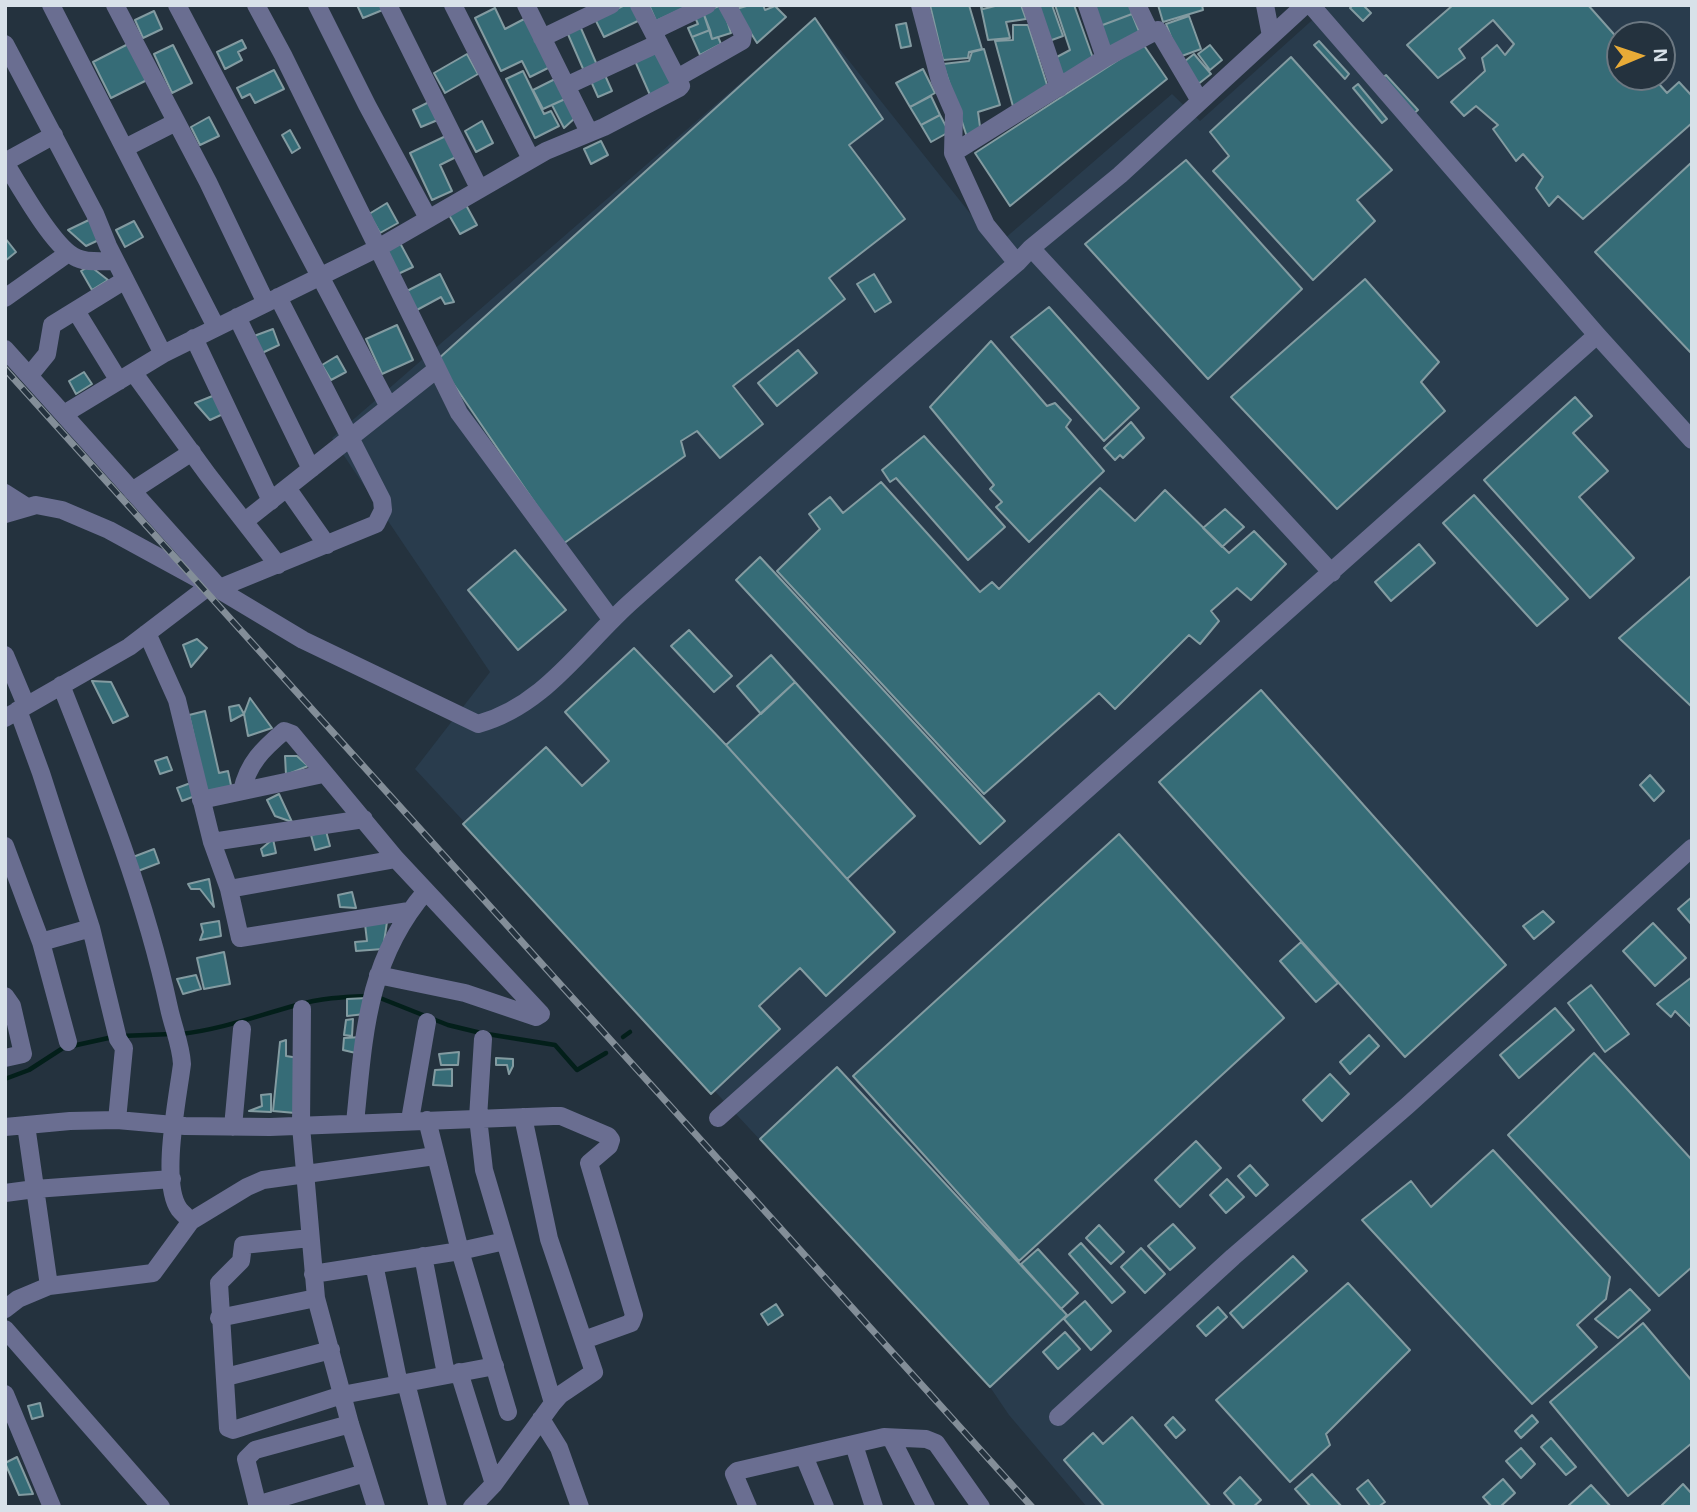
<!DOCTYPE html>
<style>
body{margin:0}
#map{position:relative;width:1697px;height:1512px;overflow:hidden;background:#24323e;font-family:Helvetica,sans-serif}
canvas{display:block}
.frame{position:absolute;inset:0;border:7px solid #d8e1e9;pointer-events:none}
.north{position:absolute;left:1606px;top:21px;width:70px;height:70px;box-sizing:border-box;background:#24323e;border:2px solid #6c7882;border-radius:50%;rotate:88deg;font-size:19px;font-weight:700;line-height:28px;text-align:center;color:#d8e1e9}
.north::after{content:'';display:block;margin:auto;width:24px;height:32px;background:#e8ab37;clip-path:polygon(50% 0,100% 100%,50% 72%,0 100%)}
</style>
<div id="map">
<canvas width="1697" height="1512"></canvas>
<div class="frame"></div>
<div class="north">N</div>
</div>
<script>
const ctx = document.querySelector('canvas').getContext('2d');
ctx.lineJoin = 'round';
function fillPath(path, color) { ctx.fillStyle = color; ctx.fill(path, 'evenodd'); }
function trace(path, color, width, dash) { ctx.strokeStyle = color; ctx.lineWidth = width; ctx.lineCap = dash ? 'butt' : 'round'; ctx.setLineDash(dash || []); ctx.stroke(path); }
const built = new Path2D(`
 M1329,5H1692V1507H1087L1009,1415L990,1387L415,769L490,672L332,438L815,18L996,246L1172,94L1200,121ZM1620,35H1662V77H1620Z`);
const stream = new Path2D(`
 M375,996L448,1025L481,1033L555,1045L577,1070L606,1053
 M181,1034C223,1029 256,1016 297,1005C320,998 343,997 367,996
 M121,1036L172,1034
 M623,1037L630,1032
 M5,1079L29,1070L63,1048L113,1037`);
const building = new Path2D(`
 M357,5H383L385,9L363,18Z
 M625,5H633L640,20L604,37L595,19Z
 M649,5H691L656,21Z
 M722,5L731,33L712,39L703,12Z
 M750,5H763L765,10L775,6L786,17L757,43L736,9Z
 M930,5H969L982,49L969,52L968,58L943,60Z
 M999,5H1021L1026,19L1006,22L1010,38L988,40L981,7L983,9Z
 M1037,5H1052L1063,36L1049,41Z
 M1055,5H1074L1094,61L1062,81L1055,58L1070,50Z
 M1089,5H1130L1132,14L1100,26Z
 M1158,5H1202L1203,10L1163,22Z
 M1353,5H1363L1371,13L1363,21L1350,8Z
 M1453,5H1588L1620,41V77H1653L1667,93L1679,82L1692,96V123L1583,219L1558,196L1549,206L1536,188L1543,177L1523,154L1516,161L1493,129L1498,125L1476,106L1464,116L1451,102L1485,71L1482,58L1497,45L1505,55L1514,44L1493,20L1459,49L1465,58L1438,78L1407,45Z
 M495,8L505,29L526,18L550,67L530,77L522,61L501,71L475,18Z
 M154,11L162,29L143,38L135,20Z
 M703,12L710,30L692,37L688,28L698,24L694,15Z
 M1132,14L1141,36L1109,48L1100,26Z
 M1189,16L1201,49L1179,57L1166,24Z
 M815,18L883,119L849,145L905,219L829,278L845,299L733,386L763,424L720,458L697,431L681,441L685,456L563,544L437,360Z
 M906,23L911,46L901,48L896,25Z
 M1013,25H1028L1049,91L1014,110L995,41L1013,40Z
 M580,26L597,65L584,71L567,32Z
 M710,30L712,39L718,37L721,44L700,55L692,37Z
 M242,40L246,48L238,52L242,60L225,69L217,52Z
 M1319,41L1349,74L1345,79L1314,45Z
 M132,42L151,78L111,98L93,62Z
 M1143,44L1167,79L1010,206L975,153Z
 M173,45L192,83L172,93L154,54Z
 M1210,45L1222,60L1210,70L1198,54Z
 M984,49L1000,105L978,112L981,134L967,137L943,64L969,61L972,52Z
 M657,50L673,84L650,95L635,61Z
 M467,54L478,74L445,93L434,73Z
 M1194,54L1211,74L1197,85L1180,65Z
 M1291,57L1392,170L1357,200L1375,221L1313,280L1213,171L1229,156L1210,132Z
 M923,69L935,93L910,107L896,83Z
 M274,70L284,89L255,103L250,94L242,98L237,88Z
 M523,71L544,114L551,111L559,126L535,138L506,79Z
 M604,73L612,91L598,97L590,79Z
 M1386,75L1418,110L1412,115L1380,80Z
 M555,79L565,99L543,109L533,90Z
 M1358,84L1387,119L1382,123L1353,88Z
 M931,96L940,115L921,125L910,107Z
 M565,99L575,118L564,128L552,105Z
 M431,101L440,119L421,127L413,110Z
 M940,115L949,132L931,142L921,125Z
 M209,117L219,136L200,145L191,127Z
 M482,121L493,143L476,152L465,131Z
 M290,130L300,148L292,153L282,135Z
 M450,134L460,155L440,165L452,191L432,200L410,153Z
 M601,141L608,155L591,164L584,149Z
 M1186,160L1302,289L1208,379L1085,244Z
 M1692,162V354L1595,252Z
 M387,203L398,223L380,233L369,214Z
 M466,205L477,225L460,234L449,215Z
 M93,218L103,238L86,246L68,230Z
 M134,221L143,237L125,247L116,230Z
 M5,238L16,252L5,261Z
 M400,243L413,267L398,274L386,251Z
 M90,266L108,280L92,290L81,271Z
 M440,274L454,302L445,304L441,297L415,311L405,292Z
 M874,274L891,302L875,312L857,284Z
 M1365,279L1439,362L1421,382L1445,411L1337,509L1231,397Z
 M1049,307L1139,408L1104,441L1011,337Z
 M397,325L413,360L382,374L366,339Z
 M273,329L279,345L262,353L254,336Z
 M991,341L1047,406L1055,403L1071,420L1066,427L1104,471L1029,542L996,507L1002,502L990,489L994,485L930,407Z
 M798,350L817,373L777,406L758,383Z
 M337,356L346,372L331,380L322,365Z
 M84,372L92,384L76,394L69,381Z
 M215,395L223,414L210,420L195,403Z
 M1575,397L1592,416L1573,433L1608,471L1579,497L1634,558L1590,598L1484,480Z
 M1131,422L1144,438L1123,458L1120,455L1115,460L1104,448Z
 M924,436L1005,527L968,560L896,478L890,482L882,470Z
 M881,482L980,592L992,582L999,589L1100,488L1135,521L1165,490L1229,553L1254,531L1286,564L1251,600L1237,588L1211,611L1219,621L1200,644L1189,635L1115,709L1099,693L984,794L777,571L820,529L809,514L830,497L843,513Z
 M1474,495L1568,599L1537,626L1443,523Z
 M1225,509L1244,527L1222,547L1203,528Z
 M1419,544L1435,563L1391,601L1375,582Z
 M515,550L566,610L518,650L468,590Z
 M760,557L1005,821L980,844L736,580Z
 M1692,575V707L1619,638Z
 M689,630L732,676L714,692L671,646Z
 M197,639L207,648L191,667L183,645Z
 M634,648L726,745L895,932L826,996L800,968L759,1006L780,1029L711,1094L463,824L546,747L582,786L609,761L565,712Z
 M771,655L795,682L761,714L737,686Z
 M92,681L111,682L128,716L113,723Z
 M795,682L915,816L847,879L726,745Z
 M1261,690L1506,965L1405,1057L1159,782Z
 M250,698L272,728L248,736L244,714Z
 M239,705L244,714L231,721L229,707Z
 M205,711L219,773L228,771L232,790L207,796L189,715Z
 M285,756H297L308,766L286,775Z
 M167,757L172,770L160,774L155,761Z
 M1650,775L1664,791L1654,801L1640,785Z
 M196,781L195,796L182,801L177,788Z
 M279,794L292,822L275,816L267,800Z
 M326,831L330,846L315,850L311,835Z
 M1119,834L1284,1018L1019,1261L853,1076Z
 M273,839L276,853L263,856L261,849Z
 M154,849L159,863L138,871L133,857Z
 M209,879L214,907L200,889H191L188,884Z
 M352,892L356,908L340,907L338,895Z
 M1692,897V925L1678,909Z
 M1543,911L1554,922L1534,939L1523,926Z
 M219,921L221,936L200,940L203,932L201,924Z
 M387,922L383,949L356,951L355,942L367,941L365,924Z
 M1653,923L1686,958L1655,986L1623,951Z
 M1301,942L1338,983L1316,1002L1280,961Z
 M224,952L230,984L204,989L197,958Z
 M196,975L201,989L183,994L177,979Z
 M1692,977V1028L1675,1011L1671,1017L1657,1004Z
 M1591,985L1629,1034L1605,1052L1568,1003Z
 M367,998L365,1014L347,1016V999Z
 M1555,1008L1574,1030L1519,1078L1500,1055Z
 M353,1019L352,1036L344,1035L346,1020Z
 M1369,1035L1379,1046L1350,1074L1340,1062Z
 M362,1037L360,1054L343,1050L344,1038Z
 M286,1040V1056L299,1058L295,1113L273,1111L280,1042Z
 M459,1052L458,1065H441L439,1054Z
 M1594,1053L1692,1160V1267L1659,1296L1508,1135Z
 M496,1058L513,1059V1066L509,1074L507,1065H496Z
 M837,1067L1067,1315L990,1387L760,1139Z
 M452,1069V1086L433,1085L435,1070Z
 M1330,1074L1349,1094L1322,1121L1303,1100Z
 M271,1094V1112L249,1111L262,1106L261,1095Z
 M1196,1141L1221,1168L1180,1207L1155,1180Z
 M1493,1150L1610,1277L1606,1299L1577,1325L1597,1347L1532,1404L1362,1220L1411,1181L1431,1207Z
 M1250,1165L1268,1185L1256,1196L1238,1176Z
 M1227,1179L1244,1197L1226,1213L1210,1195Z
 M1173,1224L1195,1248L1170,1270L1148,1246Z
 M1099,1225L1124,1252L1111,1264L1086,1238Z
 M1081,1243L1125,1292L1112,1303L1069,1254Z
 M1141,1248L1165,1274L1145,1293L1121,1267Z
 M1038,1249L1078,1293L1061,1309L1021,1264Z
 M1293,1256L1307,1271L1243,1328L1230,1313Z
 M1348,1283L1410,1350L1326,1434L1330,1445L1290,1482L1216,1400Z
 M1630,1289L1650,1310L1618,1338L1595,1319Z
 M1085,1301L1111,1331L1091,1350L1064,1319Z
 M776,1304L783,1315L768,1325L761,1314Z
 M1218,1307L1227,1317L1206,1336L1197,1326Z
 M1643,1323L1692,1381V1443L1628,1496L1550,1402Z
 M1065,1332L1080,1349L1058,1369L1043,1352Z
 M40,1403L43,1416L32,1419L28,1406Z
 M1532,1415L1538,1422L1521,1438L1515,1431Z
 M1132,1417L1211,1507H1105L1064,1460L1093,1433L1103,1444Z
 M1173,1417L1185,1430L1176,1438L1165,1425Z
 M1551,1438L1576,1467L1566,1475L1541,1447Z
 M1521,1448L1535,1464L1521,1478L1506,1461Z
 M17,1457L33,1494L19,1495L5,1463Z
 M1312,1474L1342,1507H1311L1295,1489Z
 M1240,1477L1261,1500L1253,1507H1236L1224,1493Z
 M1503,1479L1515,1493L1500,1507H1492L1483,1497Z
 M1368,1480L1385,1502L1378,1507H1371L1357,1489Z
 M1683,1484L1692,1494V1507H1660Z
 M1591,1485L1611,1507H1567Z`);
const minor = new Path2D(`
 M51,5L216,327
 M115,5L208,182L266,303
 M177,5L389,407
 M256,5L283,55L459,413L611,619
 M317,5L367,105L428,218
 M388,5L479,188
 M453,5L531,159
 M526,5L589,132
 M920,5L940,81L954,113L953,153L986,225L1017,263
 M1031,5L1059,88
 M1087,5L1105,58
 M1137,5L1151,34
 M1265,5L1271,36
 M1311,5L1597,335L1692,440
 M653,31L707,5
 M542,38L611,5
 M5,44L95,214L108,246L163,354
 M677,78L742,41L743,34L727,5
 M566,86L659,43
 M125,148L176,122
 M953,153L1105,58L1158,30L1200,101
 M5,162L54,135
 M5,163C20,186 54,249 77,258C88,263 104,261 115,261
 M1031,248L1332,573
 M5,298L67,254
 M76,311L119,381
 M237,317L311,469
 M194,338L271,501
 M5,349L223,592L303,640L478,724C545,706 583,644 633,600C761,487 888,374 1017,263L1031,248L1120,175L1305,5
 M133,372L208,475L278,565
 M29,376L47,354L52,325L125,280
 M64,414L163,354L378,248L546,151L604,127L679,88L681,86L639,5
 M287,488L327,545
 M132,491L192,452
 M5,493L27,507
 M5,514L36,505L62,510L109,530L217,589L376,524L383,510L382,500L278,297
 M245,521L437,369
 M147,633L177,700L212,842L229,889L240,938L409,911
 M5,655L26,705
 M61,685C103,791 145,896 169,1008C173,1027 181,1045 182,1064C178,1097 160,1182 179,1209C182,1213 187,1217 191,1221
 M18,710L41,773L91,928L118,1039L124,1048L117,1120
 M5,718L129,647L209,586
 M242,791C248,763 263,749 284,731L292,734L396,859L541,1014L536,1017L465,993L378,975
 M201,800L323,774
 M212,842L364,819
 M5,846L41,942L68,1042
 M229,889L396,859
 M41,942L91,928
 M5,996L12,1006L23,1054L5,1058
 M302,1009L301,1126L316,1298L350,1424L376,1507
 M483,1039L478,1118L484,1170L553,1403
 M718,1118L1597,335
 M410,1120L427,1022
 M427,1120L460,1251L508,1412
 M355,1123C364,1036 366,961 426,891
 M26,1125L49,1286
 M5,1127L70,1121L117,1120L185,1126L270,1127L553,1116H561L608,1136L611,1140L609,1146L589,1163L634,1315L631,1323L584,1340
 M233,1127L242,1029
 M5,1193L35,1189L172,1179
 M310,1238L243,1245L241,1261L219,1283L228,1428L233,1430L342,1395L495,1366
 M423,1256L446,1374
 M374,1264L399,1384
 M313,1274L460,1251L505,1241
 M5,1309L18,1299L49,1286L153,1273L191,1221L247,1187L263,1180L435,1156
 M219,1318L316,1298
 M5,1329L161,1507
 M459,1372L494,1484
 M226,1377L331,1350
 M406,1383L438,1507
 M5,1394L52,1507
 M1058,1417L1233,1257L1407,1106L1692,848
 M541,1419L559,1448L580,1507
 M891,1438L926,1507
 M854,1445L874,1507
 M804,1456L825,1507
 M257,1505L365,1473
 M258,1507L246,1459L255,1450L350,1424
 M472,1507L494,1484L553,1403L560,1395L594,1372L549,1239L523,1117
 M748,1507L734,1474L737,1471L884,1437L926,1439L936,1443L981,1507`);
const rail = new Path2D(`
 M5,369L1032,1507`);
fillPath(built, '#293c4d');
trace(stream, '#031f1a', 4.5);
fillPath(building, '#366c77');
trace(building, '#839ba1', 2);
trace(minor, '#6a6e91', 18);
trace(rail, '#838e98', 7);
trace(rail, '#24323e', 4.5, [13]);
</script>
